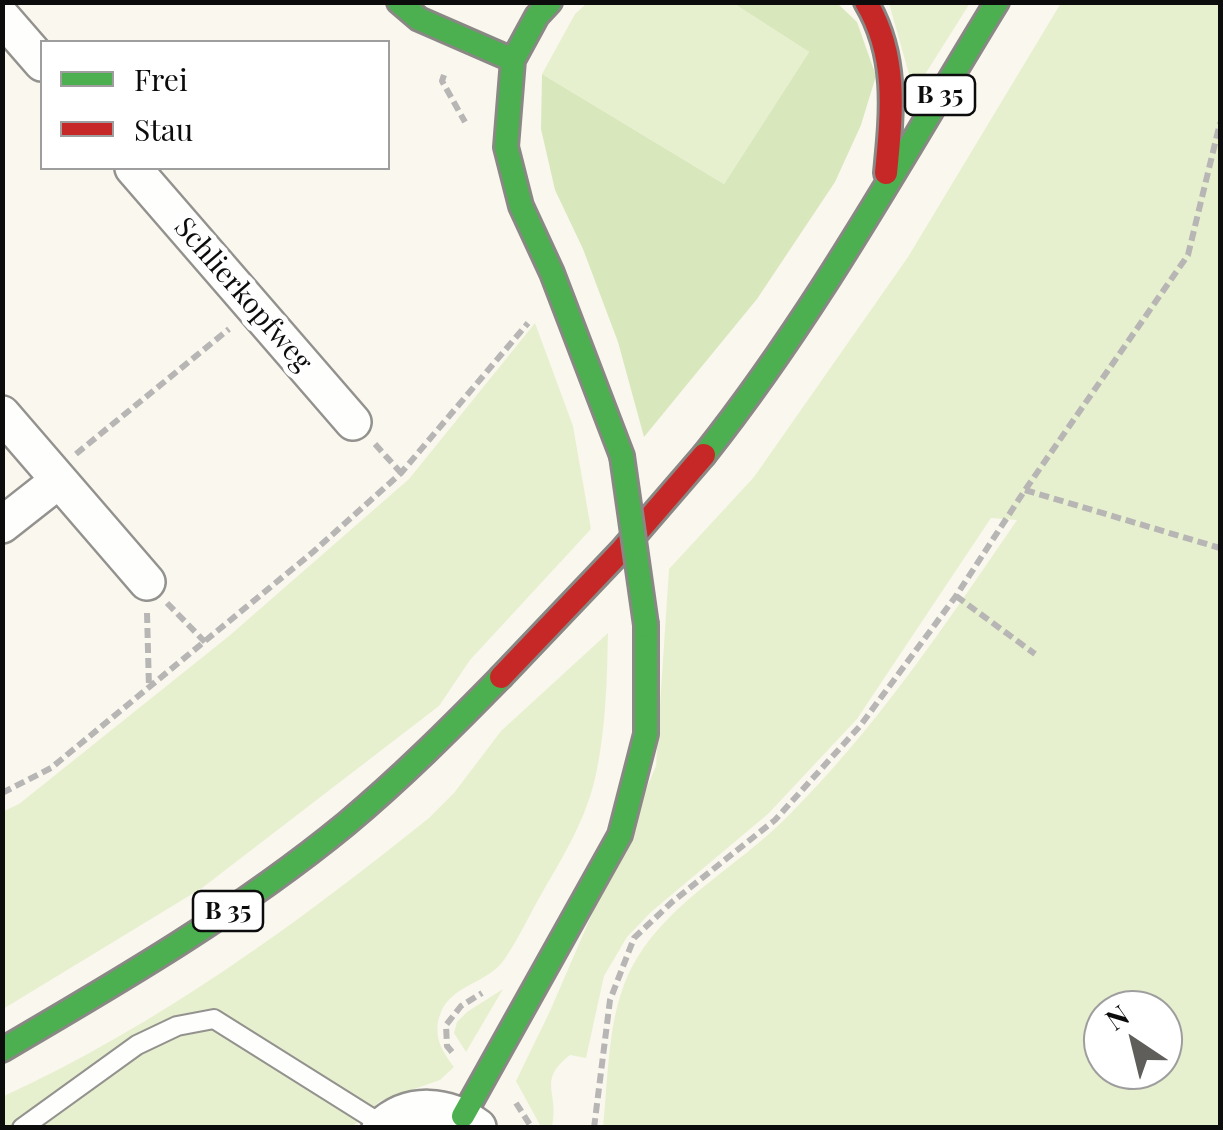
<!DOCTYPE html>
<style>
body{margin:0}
#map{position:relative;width:1223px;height:1130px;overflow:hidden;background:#faf7ef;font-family:"Playfair Display",serif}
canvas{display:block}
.frame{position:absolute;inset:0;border:5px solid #0c0c0c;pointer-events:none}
.legend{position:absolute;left:40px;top:40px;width:350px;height:130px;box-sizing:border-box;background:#fff;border:2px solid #9e9e9e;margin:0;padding:12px 18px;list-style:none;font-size:30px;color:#0c0c0c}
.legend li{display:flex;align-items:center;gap:20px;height:50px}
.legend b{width:50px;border:2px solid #9e9e9e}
.north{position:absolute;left:1083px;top:990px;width:100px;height:100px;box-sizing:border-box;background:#fff;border:2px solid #9e9e9e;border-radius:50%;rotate:325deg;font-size:28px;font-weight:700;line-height:40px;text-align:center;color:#0c0c0c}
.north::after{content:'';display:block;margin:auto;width:35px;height:45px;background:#5f5e5b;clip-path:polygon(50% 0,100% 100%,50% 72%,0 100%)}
</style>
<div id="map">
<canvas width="1223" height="1130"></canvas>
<div class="frame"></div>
<ul class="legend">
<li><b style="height:12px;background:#4caf50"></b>Frei</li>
<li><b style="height:12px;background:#c62828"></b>Stau</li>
</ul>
<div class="north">N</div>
</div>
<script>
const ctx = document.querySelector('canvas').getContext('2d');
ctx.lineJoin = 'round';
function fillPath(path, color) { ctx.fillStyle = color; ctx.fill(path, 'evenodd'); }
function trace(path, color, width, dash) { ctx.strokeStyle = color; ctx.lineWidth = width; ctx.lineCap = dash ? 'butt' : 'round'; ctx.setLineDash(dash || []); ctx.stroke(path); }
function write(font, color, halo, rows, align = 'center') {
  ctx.font = font + ' "Playfair Display",serif'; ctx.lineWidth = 10; ctx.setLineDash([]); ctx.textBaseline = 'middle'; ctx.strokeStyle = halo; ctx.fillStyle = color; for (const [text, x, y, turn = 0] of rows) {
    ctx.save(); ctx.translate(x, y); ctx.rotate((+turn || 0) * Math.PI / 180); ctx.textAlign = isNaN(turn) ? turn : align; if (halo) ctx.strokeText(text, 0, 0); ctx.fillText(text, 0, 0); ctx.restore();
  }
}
const green = new Path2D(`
 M587,3H733L809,52L724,184L542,74L575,14Z
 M889,3H970L914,92Z
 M1061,3H1220V1127H603C609,1072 607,1006 637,958C673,899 737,867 785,819C875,730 946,624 1017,520L991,518L857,719L768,814L651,912L627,937L604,976L586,1058L570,1055C536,1082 560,1091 552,1127H541L516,1081L550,1011L656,766L669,569L754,477L908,257ZM1103,1010H1163V1070H1103Z
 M535,323L573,426L591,529L470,660L439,706L202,888L3,1009L2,812L19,804L229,636L409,479Z
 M608,633C607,678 606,724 597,769C588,818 562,858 538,900C527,920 517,941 504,960C488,983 452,985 441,1012C432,1034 441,1050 454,1067L440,1080L380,1101L351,1128L3,1127L2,1097C157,1026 297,924 429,818L454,793L501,731Z
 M503,989L466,1052L454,1033L457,1022L467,1012Z`);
const forest = new Path2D(`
 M733,3H837L857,22L876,76L861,125L835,182L757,299L644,437L618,342L583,249L555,190L541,129L542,74L724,184L809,52Z`);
const path = new Path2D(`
 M444,75L442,81L465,122
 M375,444L401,473
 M76,454L229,329
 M1025,490L1220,548
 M956,596L1035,654
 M167,603L205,642
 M147,613L149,688
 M2,793L51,768L313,552L401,473L528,323
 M452,1052L447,1046L446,1025L461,1006L482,993
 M516,1103L532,1128
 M594,1128L610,1000L634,938L672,902L775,820L860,726L956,596L1025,490L1188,255L1220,123`);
const lane = new Path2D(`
 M22,1128L137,1045L177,1026L214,1019L383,1125`);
const street = new Path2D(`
 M2,17L42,63
 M133,168L353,422
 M2,414L147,582
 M2,525L58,481
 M380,1128C409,1100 448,1104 478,1127`);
const fast = new Path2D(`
 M399,2L419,19L513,60L506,147L521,206L552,273L622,456
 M513,60L537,16L550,2
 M704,455C816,314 903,155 997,2
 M2,1050C120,981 240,911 346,824C401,778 451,728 501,677
 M463,1116L620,835L646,734V625`);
const jam = new Path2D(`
 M866,2C898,56 892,112 886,173
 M501,677L622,550L704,455`);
const fastBridge = new Path2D(`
 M622,456L646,625`);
const shields = [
 [940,95,70],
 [228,911,70]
];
const shieldNames = [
 ["B 35",940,95],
 ["B 35",228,911]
];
const streetNames = [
 ["Schlierkopfweg",243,295,49]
];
fillPath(green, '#e7f0ce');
fillPath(forest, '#d8e8bc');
trace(lane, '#93928e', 22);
trace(street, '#93928e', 40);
trace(fast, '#8a8885', 28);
trace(jam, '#8a8885', 28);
trace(path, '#b7b6b5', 6, [10, 5]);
trace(lane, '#fefefd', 18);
trace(street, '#fefefd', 35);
trace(fast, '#4caf50', 22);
trace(jam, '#c62828', 22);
trace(fastBridge, '#8a8885', 28, []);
trace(fastBridge, '#4caf50', 22);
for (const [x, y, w] of shields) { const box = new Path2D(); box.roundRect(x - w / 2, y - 20, w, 40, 8); ctx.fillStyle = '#fff'; ctx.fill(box); trace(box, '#0c0c0c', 2.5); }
write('bold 25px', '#0c0c0c', null, shieldNames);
write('28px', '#0c0c0c', '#fff', streetNames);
</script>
